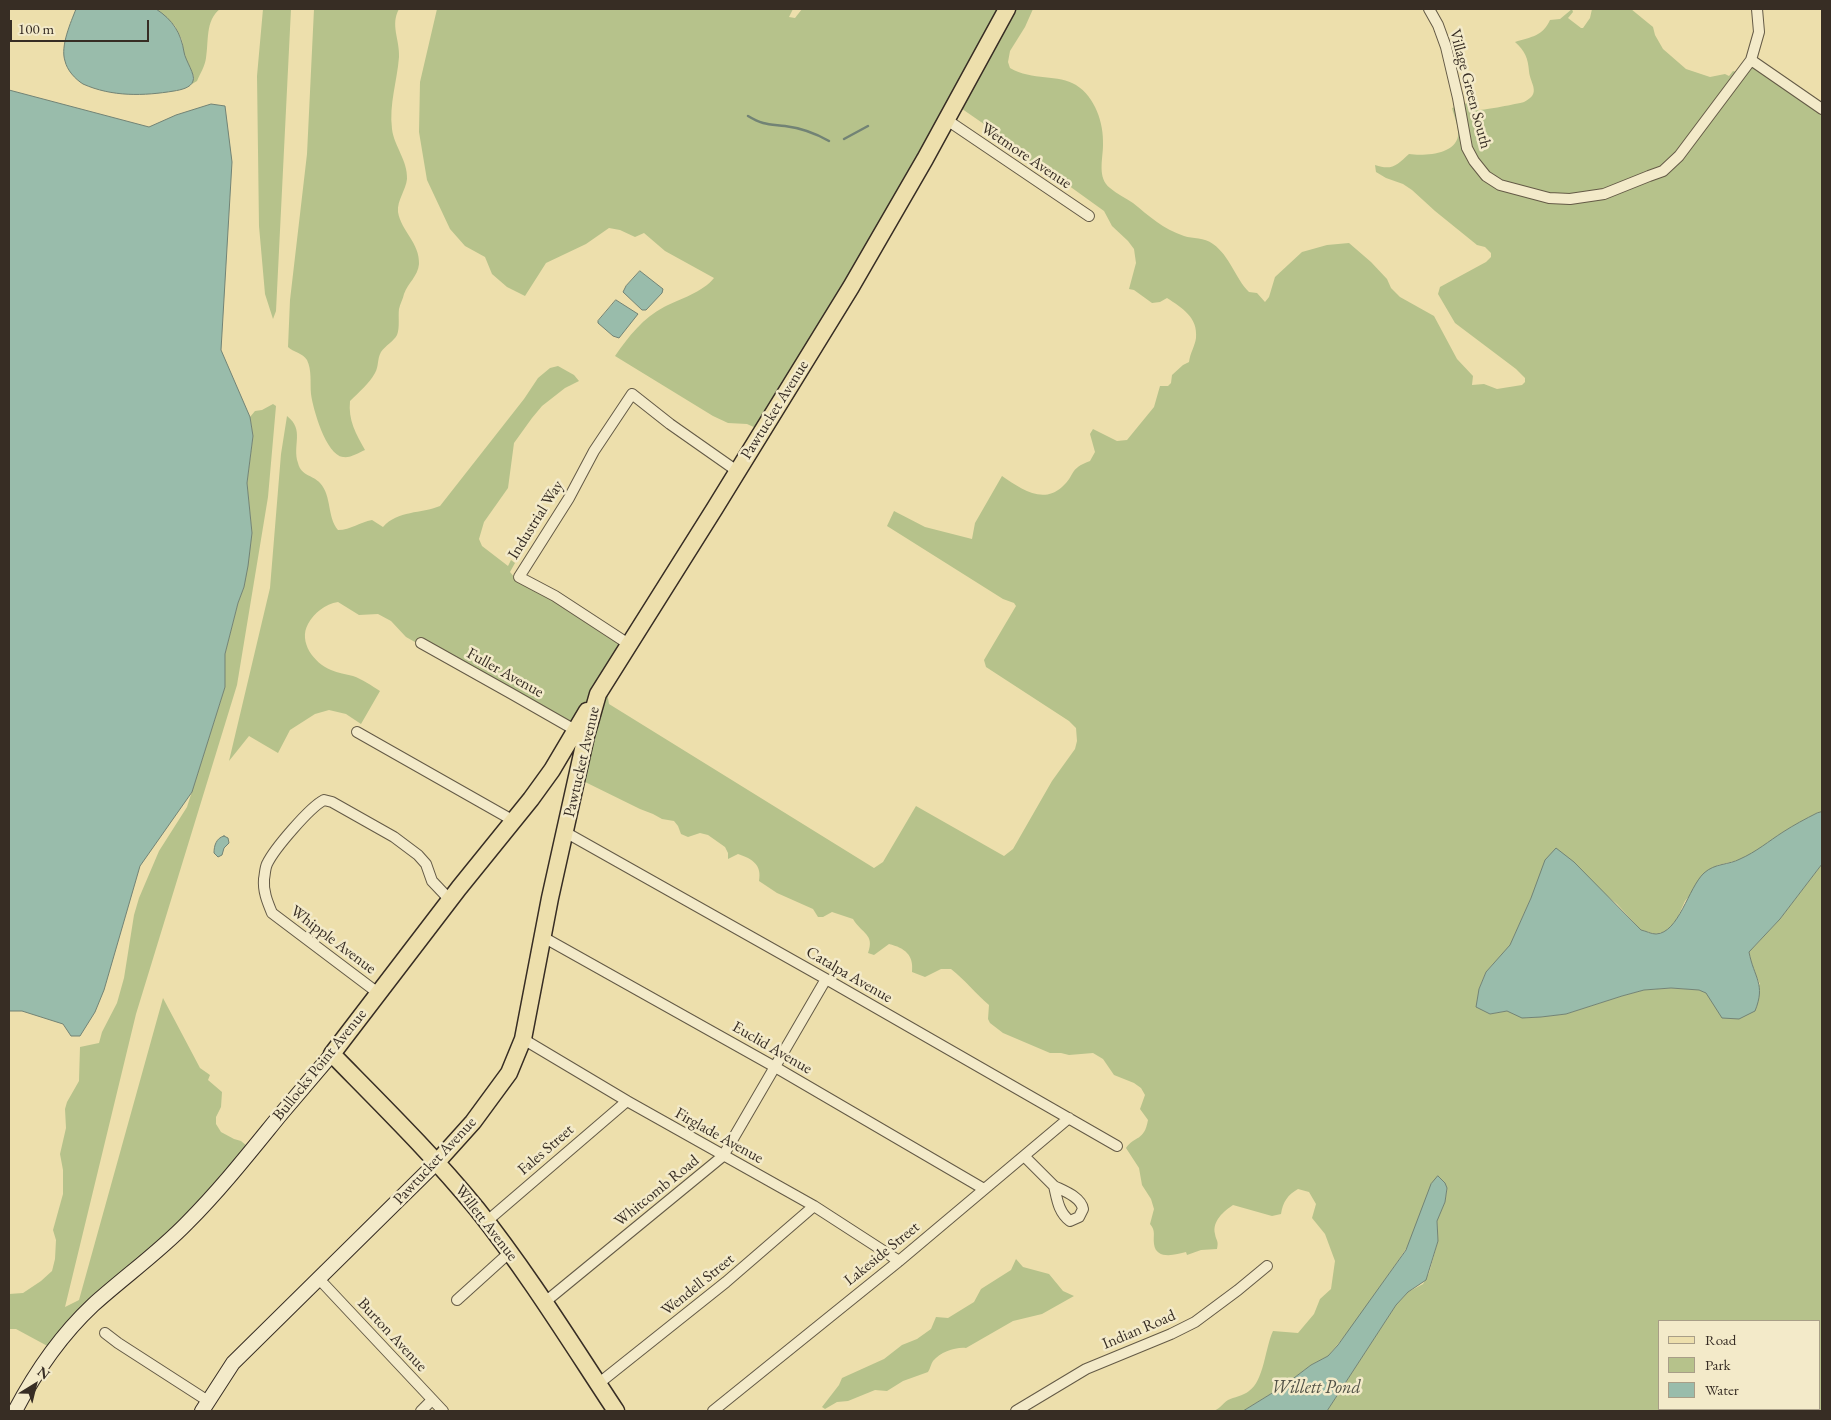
<!DOCTYPE html>
<style>
body{margin:0}
#map{position:relative;width:1831px;height:1420px;overflow:hidden;background:#eddfac;font-family:"EB Garamond",serif}
canvas{display:block}
.frame{position:absolute;inset:0;border:10px solid #372d24;pointer-events:none}
.legend{position:absolute;left:1658px;top:1320px;width:162px;height:90px;box-sizing:border-box;background:#f3eac9;border:1px solid #a89e87;margin:0;padding:6px 9px;list-style:none;font-size:15px;color:#372d24}
.legend li{display:flex;align-items:center;gap:10px;height:25px}
.legend b{width:25px;border:1px solid #a89e87}
.north{position:absolute;left:10px;top:1360px;width:50px;height:50px;-webkit-text-stroke:4px #f3eac9;paint-order:stroke;rotate:36deg;font-size:14px;font-weight:700;line-height:20px;text-align:center;color:#372d24}
.north::after{content:'';display:block;margin:auto;width:18px;height:22px;background:#372d24;clip-path:polygon(50% 0,100% 100%,50% 72%,0 100%)}
.scale{position:absolute;left:10px;top:20px;width:139px;height:22px;box-sizing:border-box;border:2px solid #372d24;border-top:0;padding-left:6px;font-size:15px;line-height:18px;white-space:nowrap;color:#372d24;-webkit-text-stroke:4px #f3eac9;paint-order:stroke}
</style>
<div id="map">
<canvas width="1831" height="1420"></canvas>
<div class="frame"></div>
<ul class="legend">
<li><b style="height:6px;background:#eddfac"></b>Road</li>
<li><b style="height:14px;background:#b6c28b"></b>Park</li>
<li><b style="height:14px;background:#99bcab"></b>Water</li>
</ul>
<div class="north">N</div>
<div class="scale">100 m</div>
</div>
<script>
const ctx = document.querySelector('canvas').getContext('2d');
ctx.lineJoin = 'round';
function fillPath(path, color) { ctx.fillStyle = color; ctx.fill(path, 'evenodd'); }
function trace(path, color, width, dash) { ctx.strokeStyle = color; ctx.lineWidth = width; ctx.lineCap = dash ? 'butt' : 'round'; ctx.setLineDash(dash || []); ctx.stroke(path); }
function write(font, color, halo, rows, align = 'center') {
  ctx.font = font + ' "EB Garamond",serif'; ctx.lineWidth = 5; ctx.setLineDash([]); ctx.textBaseline = 'middle'; ctx.strokeStyle = halo; ctx.fillStyle = color; for (const [text, x, y, turn = 0] of rows) {
    ctx.save(); ctx.translate(x, y); ctx.rotate((+turn || 0) * Math.PI / 180); ctx.textAlign = isNaN(turn) ? turn : align; if (halo) ctx.strokeText(text, 0, 0); ctx.fillText(text, 0, 0); ctx.restore();
  }
}
const green = new Path2D(`
 M156,9H220C205,21 209,41 206,58C205,66 200,74 197,81L192,84L194,77L184,55L182,40L175,26Z
 M263,9H291L276,311L273,319L265,294L259,226L257,76Z
 M314,9H399C390,25 400,40 399,57C397,82 389,104 392,129C394,146 408,161 407,179C406,190 397,200 398,212C401,231 420,243 419,264C418,276 408,283 404,294C403,299 400,304 399,309C398,317 400,327 397,335C394,341 385,346 381,352C377,359 379,366 375,373C369,384 359,392 350,401C348,420 356,434 365,450C358,453 351,458 343,457C326,455 313,409 311,394C310,383 312,370 307,360C303,353 293,352 288,347L290,300L307,154Z
 M437,9H793L789,17L795,18L802,9H1033L1025,27L1010,51L1008,62L1010,68C1032,81 1059,74 1076,85C1095,97 1104,123 1103,145C1103,159 1097,178 1110,188C1117,194 1126,198 1133,203C1149,216 1163,229 1184,236C1193,239 1204,237 1213,244C1230,256 1235,278 1249,292L1257,293L1265,302L1269,297L1275,277L1302,252L1327,245L1349,243L1371,262L1387,279L1391,288L1400,297L1434,316L1457,359L1473,376L1472,385L1484,384L1497,389L1522,385L1525,382V378L1516,369L1455,323L1438,294L1440,287L1486,262L1491,257V253L1485,247L1477,245L1435,211L1412,190L1403,184L1386,178L1376,172L1375,165C1392,171 1397,165 1409,154C1423,156 1455,155 1458,136C1459,127 1454,116 1452,108L1467,103C1470,106 1473,109 1477,110C1481,111 1516,104 1524,102C1542,93 1530,84 1529,71C1528,58 1525,51 1515,42C1531,37 1543,36 1550,20L1560,19L1572,9L1573,12L1568,18L1581,28H1583L1590,18L1592,9H1631L1653,27L1655,35L1663,49L1686,69L1710,77L1725,74L1729,76L1733,71L1740,73L1751,59L1822,108V812L1817,813L1783,832L1755,852L1739,860L1718,865L1685,901L1676,921L1667,931L1655,934L1641,930L1617,904L1601,891L1531,898L1510,946L1486,972L1479,989L1490,1014L1507,1011L1527,1018L1566,1014L1622,996L1644,990L1671,988L1699,990L1707,993L1723,1018L1760,984L1752,967L1749,952L1780,919L1822,864V1411H1327L1396,1305L1408,1292L1423,1284L1429,1273L1438,1241L1437,1220L1445,1202L1447,1189L1354,1325L1328,1356L1311,1365L1282,1387L1243,1411H1212C1219,1410 1222,1404 1228,1400C1234,1397 1243,1396 1249,1391C1264,1381 1265,1348 1273,1331L1298,1333L1314,1314L1320,1299L1331,1289L1335,1261L1325,1234L1312,1218L1316,1204L1309,1192L1298,1189C1288,1195 1283,1201 1281,1214L1272,1216L1233,1205C1224,1211 1212,1221 1215,1234C1216,1241 1219,1240 1217,1249L1201,1250L1187,1255L1186,1252C1175,1255 1156,1260 1154,1244C1153,1235 1156,1231 1150,1224L1154,1209L1151,1199L1142,1185L1139,1168L1126,1148C1135,1135 1144,1142 1148,1120L1140,1109L1145,1095L1141,1088L1134,1083L1114,1075L1103,1059L1093,1053L1069,1055L1061,1053H1050L1003,1033L990,1023L988,1019L989,1005C976,994 965,980 951,969H941L925,977L912,972C914,955 905,948 889,944L874,955L868,953C875,934 862,934 853,919L832,912L823,917H818L813,909L777,893L759,881C762,865 753,859 738,854L728,859V853L725,847L708,835L700,833L688,837L681,834L678,826L674,821L662,819L653,814L640,809L579,779V727L497,688L406,637L391,621L378,614L359,615L338,602C325,604 314,613 308,624C298,642 314,663 331,670C338,673 346,674 353,676C362,679 372,686 380,691L361,724L346,714L329,710L315,714L290,730L278,753L249,736L229,761L270,588L281,454L287,416C305,430 292,445 298,463C301,476 313,475 320,483C332,496 327,517 338,530C351,530 360,522 372,520L383,527C398,510 421,514 440,506L524,399L538,378L550,368L558,366L574,375L579,381L565,388L542,406L532,418L514,443L508,488L484,522L479,539L482,546L508,566L511,560L515,563L510,572L515,578L630,643L606,686L609,704L874,868L883,862L916,806L1004,856L1013,849L1052,781L1075,749L1077,741L1076,728L1069,721L986,667L984,660L1016,606L1014,603L1003,599L887,526L894,511L925,527L972,539L975,523L1002,476C1020,488 1042,505 1062,487C1076,475 1068,469 1090,461L1095,452L1090,434L1093,429L1117,441L1127,440L1154,407L1160,386H1168L1171,383L1172,375L1183,365L1189,362C1190,353 1195,346 1196,338C1198,317 1182,308 1167,298L1160,302L1152,303L1134,290L1129,289L1136,263L1134,249L1128,241L1112,226L1104,211L1054,175C1030,173 1012,145 994,131C981,122 968,113 955,104L756,428L747,424L728,423L713,416L615,356C629,336 643,318 664,307C680,299 703,292 714,278L665,251L644,233L635,237L620,230L609,228L586,244L546,263L525,296L507,287L492,274L485,257L465,246L450,229L427,180L419,132L420,82ZM1660,1321H1820V1409H1660Z
 M273,404L276,406L268,497L237,685L136,1014L65,1307L79,1300L163,998L200,1068L210,1075L208,1080L222,1092L221,1107L216,1117V1124L221,1132L234,1139L241,1141L253,1151L53,1349L16,1329H9V1294L23,1293L41,1281L52,1271L55,1259L56,1240L53,1230L63,1194V1170L60,1154L66,1128L65,1109L67,1102L79,1081L80,1047L99,1043L102,1032L117,1003L124,978L134,915L139,898L159,851L187,807L225,687V654L238,603L244,587L252,533L247,483L253,436L250,417L255,411L262,410Z
 M1016,1259L1023,1267L1049,1274L1063,1291L1074,1296L1042,1314L1013,1321L966,1348C955,1347 941,1352 933,1361C931,1364 930,1369 928,1372L903,1381L887,1391L875,1390L848,1401L837,1402L825,1409L822,1407L839,1385L842,1378L884,1359L902,1345L917,1339L931,1329L936,1317L948,1318L974,1302L981,1289L1011,1270Z`);
const water = new Path2D(`
 M76,9H156C173,20 181,33 184,52C185,60 196,75 193,81C191,88 180,90 174,91C144,96 112,97 83,84C75,79 67,70 65,61C60,46 71,22 76,9Z
 M9,90L149,127L176,115L211,104L225,106L232,162L221,350L250,417L253,436L247,483L252,533L248,566L244,587L238,603L225,654V687L192,792L140,866L104,990L95,1012L80,1036H71L63,1024L22,1011H9Z
 M640,271L663,289L662,293L646,310H642L623,292L626,286Z
 M616,300L638,314L619,338L613,336L598,323V321Z
 M1822,812V864L1780,919L1749,952C1754,978 1766,984 1755,1011L1739,1019L1722,1018L1706,993L1699,990L1671,988L1644,990L1622,996L1566,1014L1541,1017L1522,1018L1507,1011L1490,1014L1476,1007L1479,989L1486,972L1510,945L1531,898L1545,860L1556,848L1574,862L1641,930C1646,931 1651,934 1656,934C1679,933 1688,888 1704,873C1715,863 1729,865 1740,859C1756,852 1769,841 1783,832C1794,825 1805,819 1817,813Z
 M224,836L228,838L229,843L224,848L222,855L218,857L214,853C214,846 216,838 224,836Z
 M1438,1176L1445,1183L1447,1188L1445,1202L1437,1221L1438,1241L1426,1280L1408,1292L1396,1305L1327,1411H1243L1282,1387L1311,1365L1328,1356L1338,1345L1406,1250L1431,1184Z`);
const stream = new Path2D(`
 M748,116C763,125 768,124 785,126C801,128 815,133 829,141
 M844,139L868,126`);
const street = new Path2D(`
 M1429,9L1438,25L1446,47L1458,98L1467,148L1474,161L1486,176L1500,185L1549,198L1570,199L1604,194L1649,176L1663,171L1679,156L1751,60L1759,32L1757,9
 M1751,60L1822,109
 M947,120L1089,216
 M421,643L512,694L575,730
 M630,645L555,596L519,577L569,498L594,451L632,394L670,424L737,471
 M357,732L514,821
 M565,832L826,979L1117,1146
 M543,937L775,1067L984,1189
 M378,993L272,913C267,901 263,891 264,879C265,874 265,868 267,864C274,849 310,807 324,800L332,802L394,837L418,855L426,864L432,881L450,900
 M523,1039L627,1101L814,1206L899,1261
 M1024,1156L1054,1186
 M1054,1186C1064,1191 1081,1197 1083,1209L1079,1217L1070,1221C1058,1212 1057,1198 1054,1186Z
 M486,1222L627,1101
 M320,1280L443,1411
 M457,1300L509,1253
 M545,1302L723,1156L826,979
 M105,1333L118,1343L208,1401
 M598,1384L726,1282L814,1206
 M421,1411L432,1400
 M713,1411L899,1261L1069,1118
 M1016,1411L1086,1369L1171,1334L1195,1322L1238,1290L1267,1266`);
const secondary = new Path2D(`
 M15,1411C36,1371 60,1336 93,1305C124,1277 158,1253 187,1223C221,1189 250,1152 281,1114C298,1094 315,1074 332,1054
 M202,1411L233,1363L437,1162`);
const primary = new Path2D(`
 M587,711L552,770L531,799L459,888L332,1054C382,1105 432,1154 477,1209C528,1273 571,1343 616,1411
 M437,1162L473,1122L509,1073L523,1039L550,898L586,736L598,694L715,508L851,287L925,159L1007,9`);
const streetNames = [
 ["Village Green South",1470,89,75],
 ["Wetmore Avenue",1026,156,34],
 ["Pawtucket Avenue",775,410,-58],
 ["Industrial Way",536,520,-58],
 ["Fuller Avenue",505,673,29],
 ["Pawtucket Avenue",582,762,-77],
 ["Whipple Avenue",333,940,37],
 ["Catalpa Avenue",849,975,30],
 ["Euclid Avenue",772,1048,30],
 ["Bullocks Point Avenue",320,1065,-51],
 ["Firglade Avenue",719,1136,29],
 ["Fales Street",546,1150,-41],
 ["Pawtucket Avenue",435,1161,-47],
 ["Whitcomb Road",657,1191,-39],
 ["Willett Avenue",486,1223,52],
 ["Lakeside Street",882,1254,-39],
 ["Wendell Street",698,1285,-39],
 ["Indian Road",1139,1330,-23],
 ["Burton Avenue",392,1335,47]
];
const waterNames = [
 ["Willett Pond",1316,1388]
];
fillPath(green, '#b6c28b');
fillPath(water, '#99bcab');
trace(water, '#728375', 1);
trace(stream, '#728375', 2.5);
trace(street, '#645a46', 12);
trace(secondary, '#372d24', 16);
trace(primary, '#372d24', 19);
trace(street, '#f3eac9', 10);
trace(secondary, '#f3eac9', 14);
trace(primary, '#eddfac', 16);
write('16px', '#372d24', '#f3eac9', streetNames);
write('italic 18px', '#505146', '#f3eac9', waterNames);
</script>
